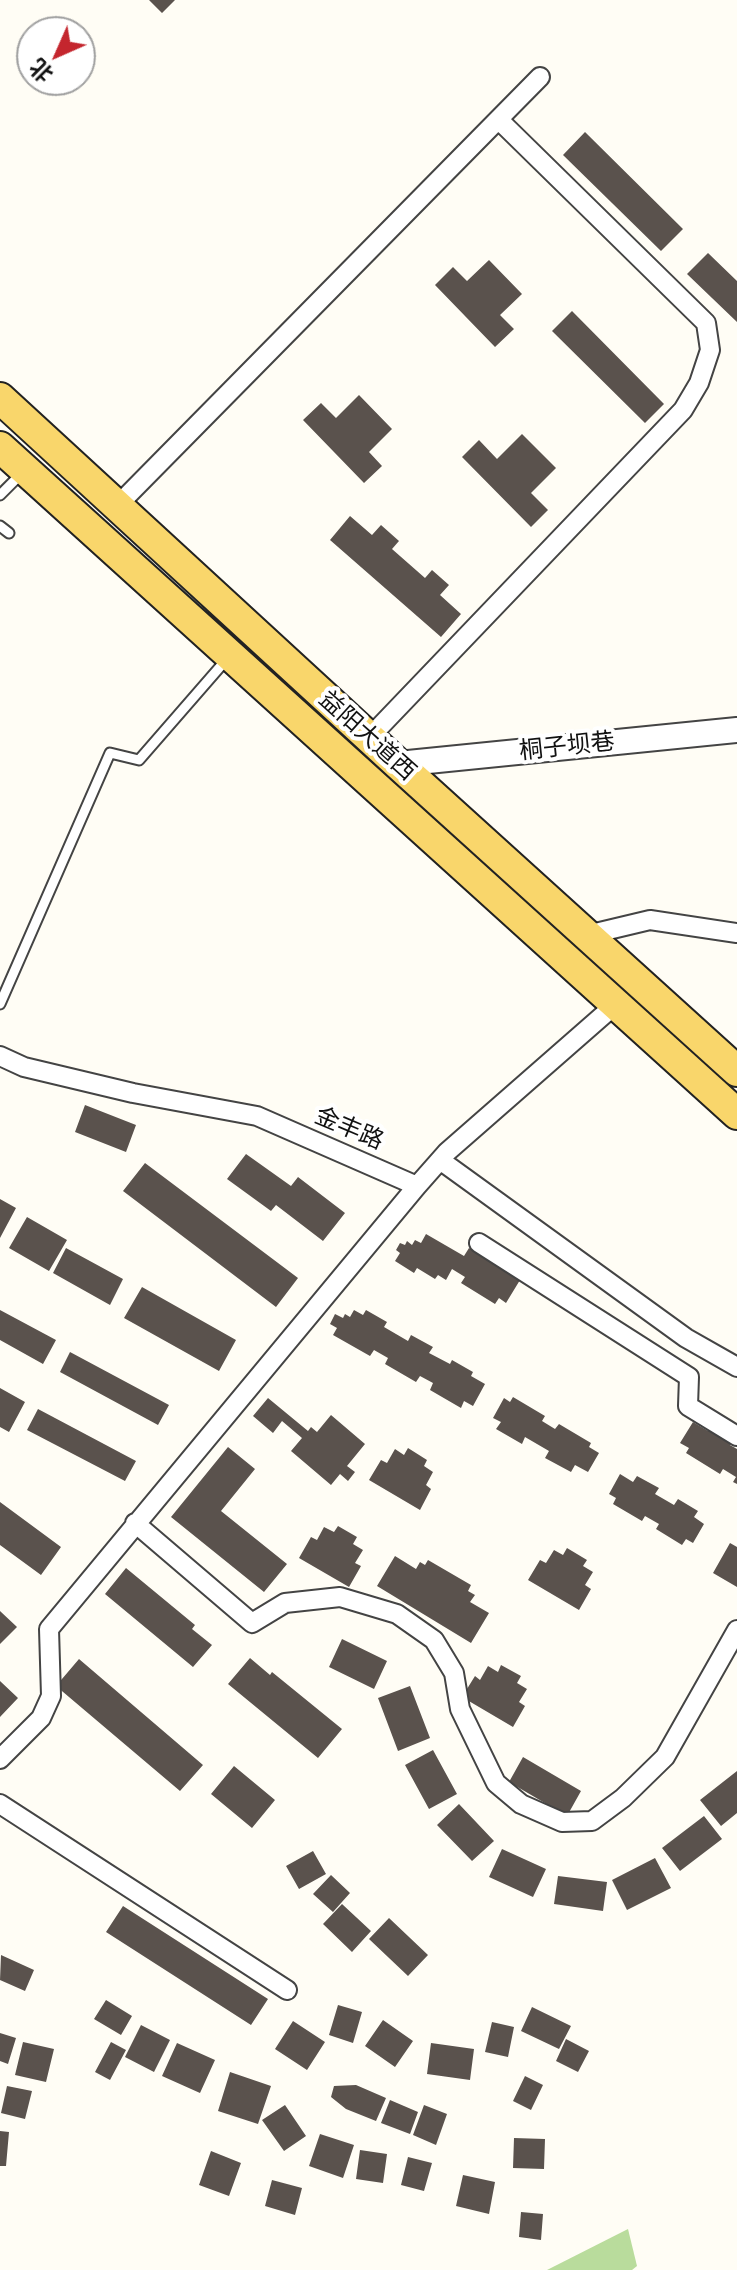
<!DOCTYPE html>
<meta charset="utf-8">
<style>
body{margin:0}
#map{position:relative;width:737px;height:2270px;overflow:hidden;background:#fffdf5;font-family:"Noto Serif","Noto Sans SC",serif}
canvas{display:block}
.north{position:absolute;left:16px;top:16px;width:80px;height:80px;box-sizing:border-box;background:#fff;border:2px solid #a0a0a0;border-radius:50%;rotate:225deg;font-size:22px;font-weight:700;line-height:32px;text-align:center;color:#111}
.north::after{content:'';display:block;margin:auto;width:28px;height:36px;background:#c4262e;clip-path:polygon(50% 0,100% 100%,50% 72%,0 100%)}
</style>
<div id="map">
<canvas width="737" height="2270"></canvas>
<div class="north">北</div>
</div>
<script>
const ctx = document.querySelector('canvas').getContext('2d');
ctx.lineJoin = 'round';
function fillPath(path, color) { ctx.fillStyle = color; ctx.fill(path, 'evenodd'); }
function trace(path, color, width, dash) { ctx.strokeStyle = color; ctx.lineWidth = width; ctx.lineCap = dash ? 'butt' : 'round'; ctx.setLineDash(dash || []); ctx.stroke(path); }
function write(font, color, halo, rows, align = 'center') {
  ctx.font = font + ' "Noto Serif","Noto Sans SC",serif'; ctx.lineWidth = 8; ctx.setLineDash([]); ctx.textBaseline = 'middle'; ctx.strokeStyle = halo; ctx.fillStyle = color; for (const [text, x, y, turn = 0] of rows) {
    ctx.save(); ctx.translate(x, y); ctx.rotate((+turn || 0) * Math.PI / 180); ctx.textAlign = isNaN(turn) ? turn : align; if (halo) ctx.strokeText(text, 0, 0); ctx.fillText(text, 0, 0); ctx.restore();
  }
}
const forest = new Path2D(`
 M628,2229L637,2266L632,2270H547Z`);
const building = new Path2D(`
 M149,0H175L162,13Z
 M585,132L683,229L661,251L563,155Z
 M708,253L737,281V322L687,274Z
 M489,260L522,294L500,315L514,329L495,347L435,285L453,267L467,281Z
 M572,311L664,404L645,423L552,331Z
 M359,395L392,429L369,452L382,466L364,483L303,420L321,403L336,418Z
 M522,434L556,468L531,493L548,510L531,527L462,457L479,440L497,459Z
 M350,516L372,535L381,525L399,541L392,549L425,578L432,570L449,585L440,595L461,614L441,637L330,540Z
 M85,1105L136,1125L126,1152L75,1132Z
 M246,1154L291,1186L298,1177L345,1213L323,1241L276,1205L271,1211L227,1179Z
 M145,1163L298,1278L276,1307L123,1191Z
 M0,1199L16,1208L0,1238Z
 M27,1217L67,1240L49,1271L9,1248Z
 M426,1234L464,1256L469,1248L484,1257L486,1254L520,1280L506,1303L499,1298L495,1304L461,1283L465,1277L452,1269L446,1280L438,1275L435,1279L417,1268L414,1273L395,1261L400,1253L396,1250L400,1243L405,1245L407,1241L412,1245L415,1240L421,1243Z
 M66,1248L123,1279L110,1305L53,1273Z
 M142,1287L236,1340L219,1371L124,1318Z
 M0,1310L56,1340L43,1364L0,1340Z
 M354,1310L363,1315L366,1310L387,1322L384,1327L408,1341L411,1335L433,1347L429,1353L450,1364L452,1360L473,1372L471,1376L485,1384L473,1406L464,1401L461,1408L430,1390L433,1383L420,1376L416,1382L385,1364L388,1358L374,1350L370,1356L333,1335L337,1328L330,1324L335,1314L343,1318L345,1314L350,1317Z
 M70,1352L169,1405L158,1425L60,1372Z
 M0,1388L25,1402L9,1432L0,1427Z
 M513,1397L545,1416L542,1421L555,1429L559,1424L591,1443L589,1447L599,1453L588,1472L575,1465L571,1472L545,1458L549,1451L525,1437L522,1444L496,1429L501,1422L493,1418L504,1398L510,1402Z
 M268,1398L308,1431L311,1427L317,1432L331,1415L365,1444L347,1466L355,1472L348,1481L340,1474L331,1485L291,1451L302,1438L282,1421L273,1433L253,1416Z
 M38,1409L136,1461L125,1481L27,1430Z
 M693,1422L708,1431L711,1425L733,1439L730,1445L737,1449V1484L733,1482L736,1477L723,1469L720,1474L686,1453L689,1448L680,1443Z
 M228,1447L255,1469L221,1511L287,1564L264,1592L171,1517Z
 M408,1448L427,1460L424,1466L433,1472L426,1485L431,1489L420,1510L369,1480L381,1460L387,1463L395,1449L404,1455Z
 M620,1474L633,1482L637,1476L659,1488L655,1494L674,1505L678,1499L698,1511L694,1517L704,1524L693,1543L686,1539L682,1545L656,1529L659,1524L645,1516L642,1521L613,1504L616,1498L609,1494Z
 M0,1502L61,1547L41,1575L0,1545Z
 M338,1526L357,1537L353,1544L363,1550L355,1563L361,1566L349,1587L299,1558L311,1537L317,1540L324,1527L334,1532Z
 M730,1543L737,1547V1587L713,1573Z
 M567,1548L587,1560L583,1566L593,1572L585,1585L591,1589L579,1610L528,1580L540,1560L546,1563L554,1550L563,1555Z
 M395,1556L416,1569L420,1562L425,1565L428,1560L471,1585L468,1591L475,1595L470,1602L489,1613L471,1643L377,1586Z
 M126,1568L195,1625L192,1629L212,1645L193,1667L105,1594Z
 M0,1611L17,1627L0,1644Z
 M342,1639L387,1661L374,1689L329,1667Z
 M250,1658L270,1675L272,1672L342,1729L318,1758L228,1684Z
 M79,1659L203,1765L180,1791L56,1686Z
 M501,1665L521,1676L517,1683L527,1689L519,1702L525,1706L513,1727L462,1697L475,1676L480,1680L488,1666L498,1672Z
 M0,1681L18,1698L0,1717Z
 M410,1686L430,1738L398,1751L378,1698Z
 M433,1750L457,1794L429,1809L405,1765Z
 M523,1757L581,1791L567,1816L509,1782Z
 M234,1766L275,1800L252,1828L211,1794Z
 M737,1771V1813L721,1826L700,1800Z
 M459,1804L494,1841L472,1861L437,1825Z
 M704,1816L722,1839L680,1871L662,1848Z
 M502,1849L546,1869L533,1897L489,1877Z
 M313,1851L326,1874L299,1889L286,1866Z
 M655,1858L671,1888L627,1910L612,1880Z
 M331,1875L350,1893L333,1912L313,1894Z
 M558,1876L607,1882L603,1911L554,1904Z
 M342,1904L371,1931L352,1952L323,1924Z
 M123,1906L268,1999L251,2025L106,1932Z
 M389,1918L428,1955L408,1976L369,1939Z
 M1,1955L34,1970L25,1991L0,1980Z
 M106,2000L132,2016L121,2035L94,2019Z
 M338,2005L362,2012L353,2043L329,2035Z
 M532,2007L571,2026L559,2049L521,2031Z
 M383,2020L413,2041L395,2067L365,2046Z
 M293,2021L325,2042L307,2070L275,2049Z
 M492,2022L514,2027L508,2057L485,2052Z
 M141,2025L170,2040L154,2072L125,2057Z
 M0,2033L16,2038L8,2064L0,2061Z
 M566,2039L589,2051L578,2072L556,2061Z
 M23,2042L54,2049L46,2082L15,2075Z
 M111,2042L126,2050L110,2080L95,2072Z
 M177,2043L215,2060L200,2093L162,2076Z
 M431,2043L474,2049L470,2080L427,2074Z
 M230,2072L271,2086L258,2124L218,2111Z
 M525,2076L543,2085L531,2110L513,2101Z
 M356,2085L386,2098L376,2121L346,2109L331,2097L334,2086Z
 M7,2086L32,2091L25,2119L1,2113Z
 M390,2100L418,2112L410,2134L381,2123Z
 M285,2105L306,2136L284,2151L262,2120Z
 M424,2105L447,2114L436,2145L413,2135Z
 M0,2131L9,2132L6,2166H0Z
 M320,2134L354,2145L343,2178L309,2166Z
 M514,2138L545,2139L544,2169L513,2168Z
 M360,2150L387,2154L383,2183L356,2179Z
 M211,2151L241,2163L229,2196L199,2185Z
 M408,2157L432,2163L424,2191L401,2185Z
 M463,2175L495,2182L489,2214L456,2206Z
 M272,2180L302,2188L295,2215L265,2206Z
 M521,2212L543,2214L541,2240L519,2237Z`);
const service = new Path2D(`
 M0,495L23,472
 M0,526L9,533
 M0,1004L110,753L139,760L226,660`);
const minor = new Path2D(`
 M117,506L540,77
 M369,738L683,410L699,383L710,350L706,323L499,120
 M587,935L650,920L737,933
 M0,1056L24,1067L133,1093L257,1116L417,1186L447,1152L616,1004
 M440,1160L686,1338L737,1367
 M479,1243L689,1377L688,1406L737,1436
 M135,1523L252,1623L285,1603L340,1597L397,1614L434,1640L454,1673L460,1709L496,1783L521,1804L562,1822L592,1821L623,1798L665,1757L737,1630
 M0,1759L41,1718L51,1696L49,1629L417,1186
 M0,1804L287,1990`);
const tertiary = new Path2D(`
 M398,764L737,730`);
const primary = new Path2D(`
 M0,398L398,764L737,1071
 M0,447L737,1114`);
const streetNames = [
 ["益阳大道西",367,736,42],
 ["桐子坝巷",567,747,-6],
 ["金丰路",349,1129,23]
];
fillPath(forest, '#b9dc9c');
fillPath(building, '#5a524d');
trace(service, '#444', 13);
trace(minor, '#444', 22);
trace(tertiary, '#444', 28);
trace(primary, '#222', 34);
trace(service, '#fff', 9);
trace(minor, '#fff', 18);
trace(tertiary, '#fff', 24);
trace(primary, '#f9d66b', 30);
write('24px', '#111', '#fff', streetNames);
</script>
